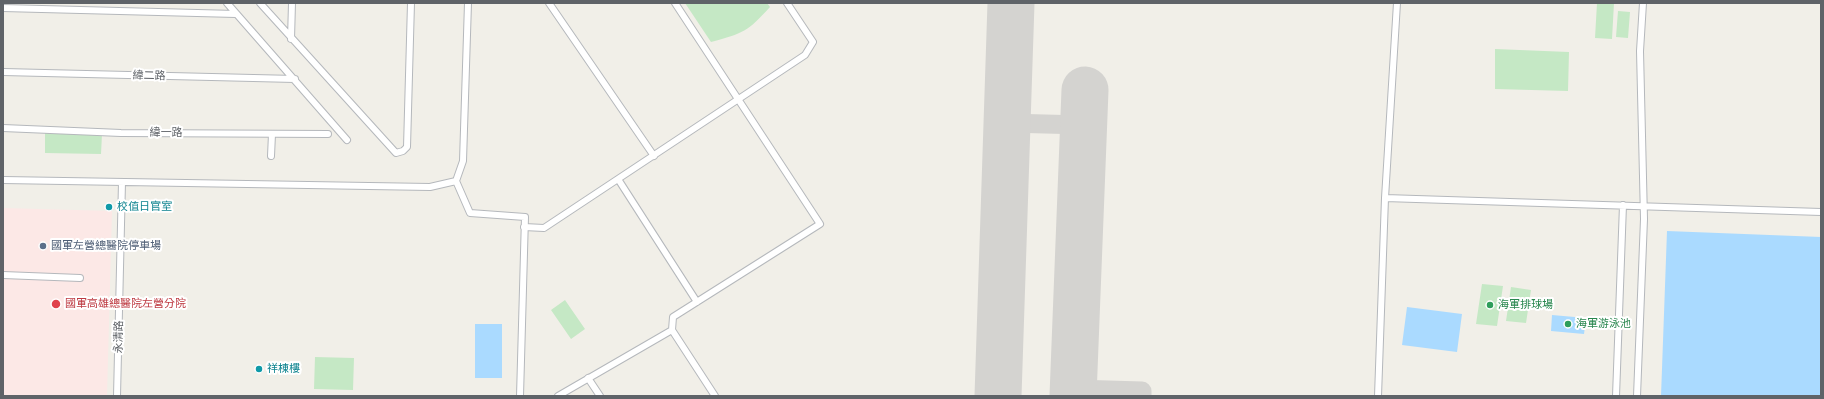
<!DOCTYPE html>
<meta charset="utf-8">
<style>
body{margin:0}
#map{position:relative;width:1824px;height:399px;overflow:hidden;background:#f1efe8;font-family:Arial,sans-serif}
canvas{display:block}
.frame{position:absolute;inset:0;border:4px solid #5f6368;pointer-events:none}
</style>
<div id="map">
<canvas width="1824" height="399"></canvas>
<div class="frame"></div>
</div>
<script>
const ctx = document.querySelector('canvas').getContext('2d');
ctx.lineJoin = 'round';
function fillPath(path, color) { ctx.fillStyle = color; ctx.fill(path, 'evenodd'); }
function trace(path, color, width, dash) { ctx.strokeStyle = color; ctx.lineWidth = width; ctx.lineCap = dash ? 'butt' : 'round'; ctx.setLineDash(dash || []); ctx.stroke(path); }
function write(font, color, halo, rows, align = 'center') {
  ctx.font = font + ' Arial,"Noto Sans TC",sans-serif'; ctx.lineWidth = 4; ctx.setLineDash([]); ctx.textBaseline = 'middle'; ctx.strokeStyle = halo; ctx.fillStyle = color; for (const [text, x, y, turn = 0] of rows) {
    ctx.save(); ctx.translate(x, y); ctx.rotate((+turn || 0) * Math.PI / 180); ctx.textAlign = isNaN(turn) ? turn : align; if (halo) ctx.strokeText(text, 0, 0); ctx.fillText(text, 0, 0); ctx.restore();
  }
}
const medical = new Path2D(`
 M3,208L112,211L107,396H3Z`);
const green = new Path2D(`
 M685,3H767L770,7C747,32 744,33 711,42Z
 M1597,3H1614L1612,39L1595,38Z
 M1618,11L1630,12L1628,38L1616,37Z
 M1495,49L1569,52L1568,91L1495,89Z
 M45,133L102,134L101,154L45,153Z
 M1482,284L1503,286L1497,326L1476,324Z
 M1511,287L1531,290L1526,323L1506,321Z
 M565,300L585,329L571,339L551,310Z
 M315,357L354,358L353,390L314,389Z`);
const water = new Path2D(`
 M1667,231L1821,237V396H1661Z
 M1407,307L1462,314L1457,352L1402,345Z
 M1552,315L1586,318L1584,334L1551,331Z
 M475,324H502V378H475Z`);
const taxiway = new Path2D(`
 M1007,123L1083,125
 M1074,389L1142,391V396`);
const runway = new Path2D(`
 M998,396L1011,3
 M1073,396L1085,90`);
const minor = new Path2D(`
 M227,3L347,140
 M260,3L396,153L403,151L407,147L411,3
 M549,3L654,156
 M3,8L236,14
 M291,39L292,3
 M3,72L295,79
 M3,128L121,133L328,134
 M271,156L272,134
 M618,179L697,302
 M3,180L430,187L456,181L463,161L468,3
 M456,181L470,213L525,217L520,396
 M1385,198L1821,212
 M524,227L544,228L805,55L813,42L787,3
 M3,275L80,278
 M672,330L715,396
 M588,378L600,396
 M117,396L122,182
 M558,396L672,330L673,317L820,224L675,3
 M1378,396L1385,198L1397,3
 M1616,396L1623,205
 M1637,396L1644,219L1640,51L1643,3`);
const markers = [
 [109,207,4,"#0f9aa8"],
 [43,246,4,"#5c6f8a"],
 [56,304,5,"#e0444e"],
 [1490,305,4,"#2e9e5b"],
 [1568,324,4,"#2e9e5b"],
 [259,369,4,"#0f9aa8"]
];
const streetNames = [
 ["緯二路",149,76,1],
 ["緯一路",166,133],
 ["永清路",119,337,-89]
];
const cultureNames = [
 ["校值日官室",117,207],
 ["祥棟樓",267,369]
];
const serviceNames = [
 ["國軍左營總醫院停車場",51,246]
];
const healthNames = [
 ["國軍高雄總醫院左營分院",65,304]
];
const leisureNames = [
 ["海軍排球場",1498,305],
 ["海軍游泳池",1576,324]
];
fillPath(medical, '#fce8e6');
fillPath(green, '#c5e8c5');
fillPath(water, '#aadaff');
trace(taxiway, '#d4d3d0', 19);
trace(runway, '#d4d3d0', 47);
trace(minor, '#b5b8bc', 8);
trace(minor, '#fff', 6);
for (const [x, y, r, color] of markers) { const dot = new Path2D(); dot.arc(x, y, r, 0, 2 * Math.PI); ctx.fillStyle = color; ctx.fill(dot); trace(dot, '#fff', 1.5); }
write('11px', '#5f6368', '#fff', streetNames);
write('11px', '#0d838f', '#fff', cultureNames, 'left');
write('11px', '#4e5e75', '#fff', serviceNames, 'left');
write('11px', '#be3a42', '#fff', healthNames, 'left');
write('11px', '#27864d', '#fff', leisureNames, 'left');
</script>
